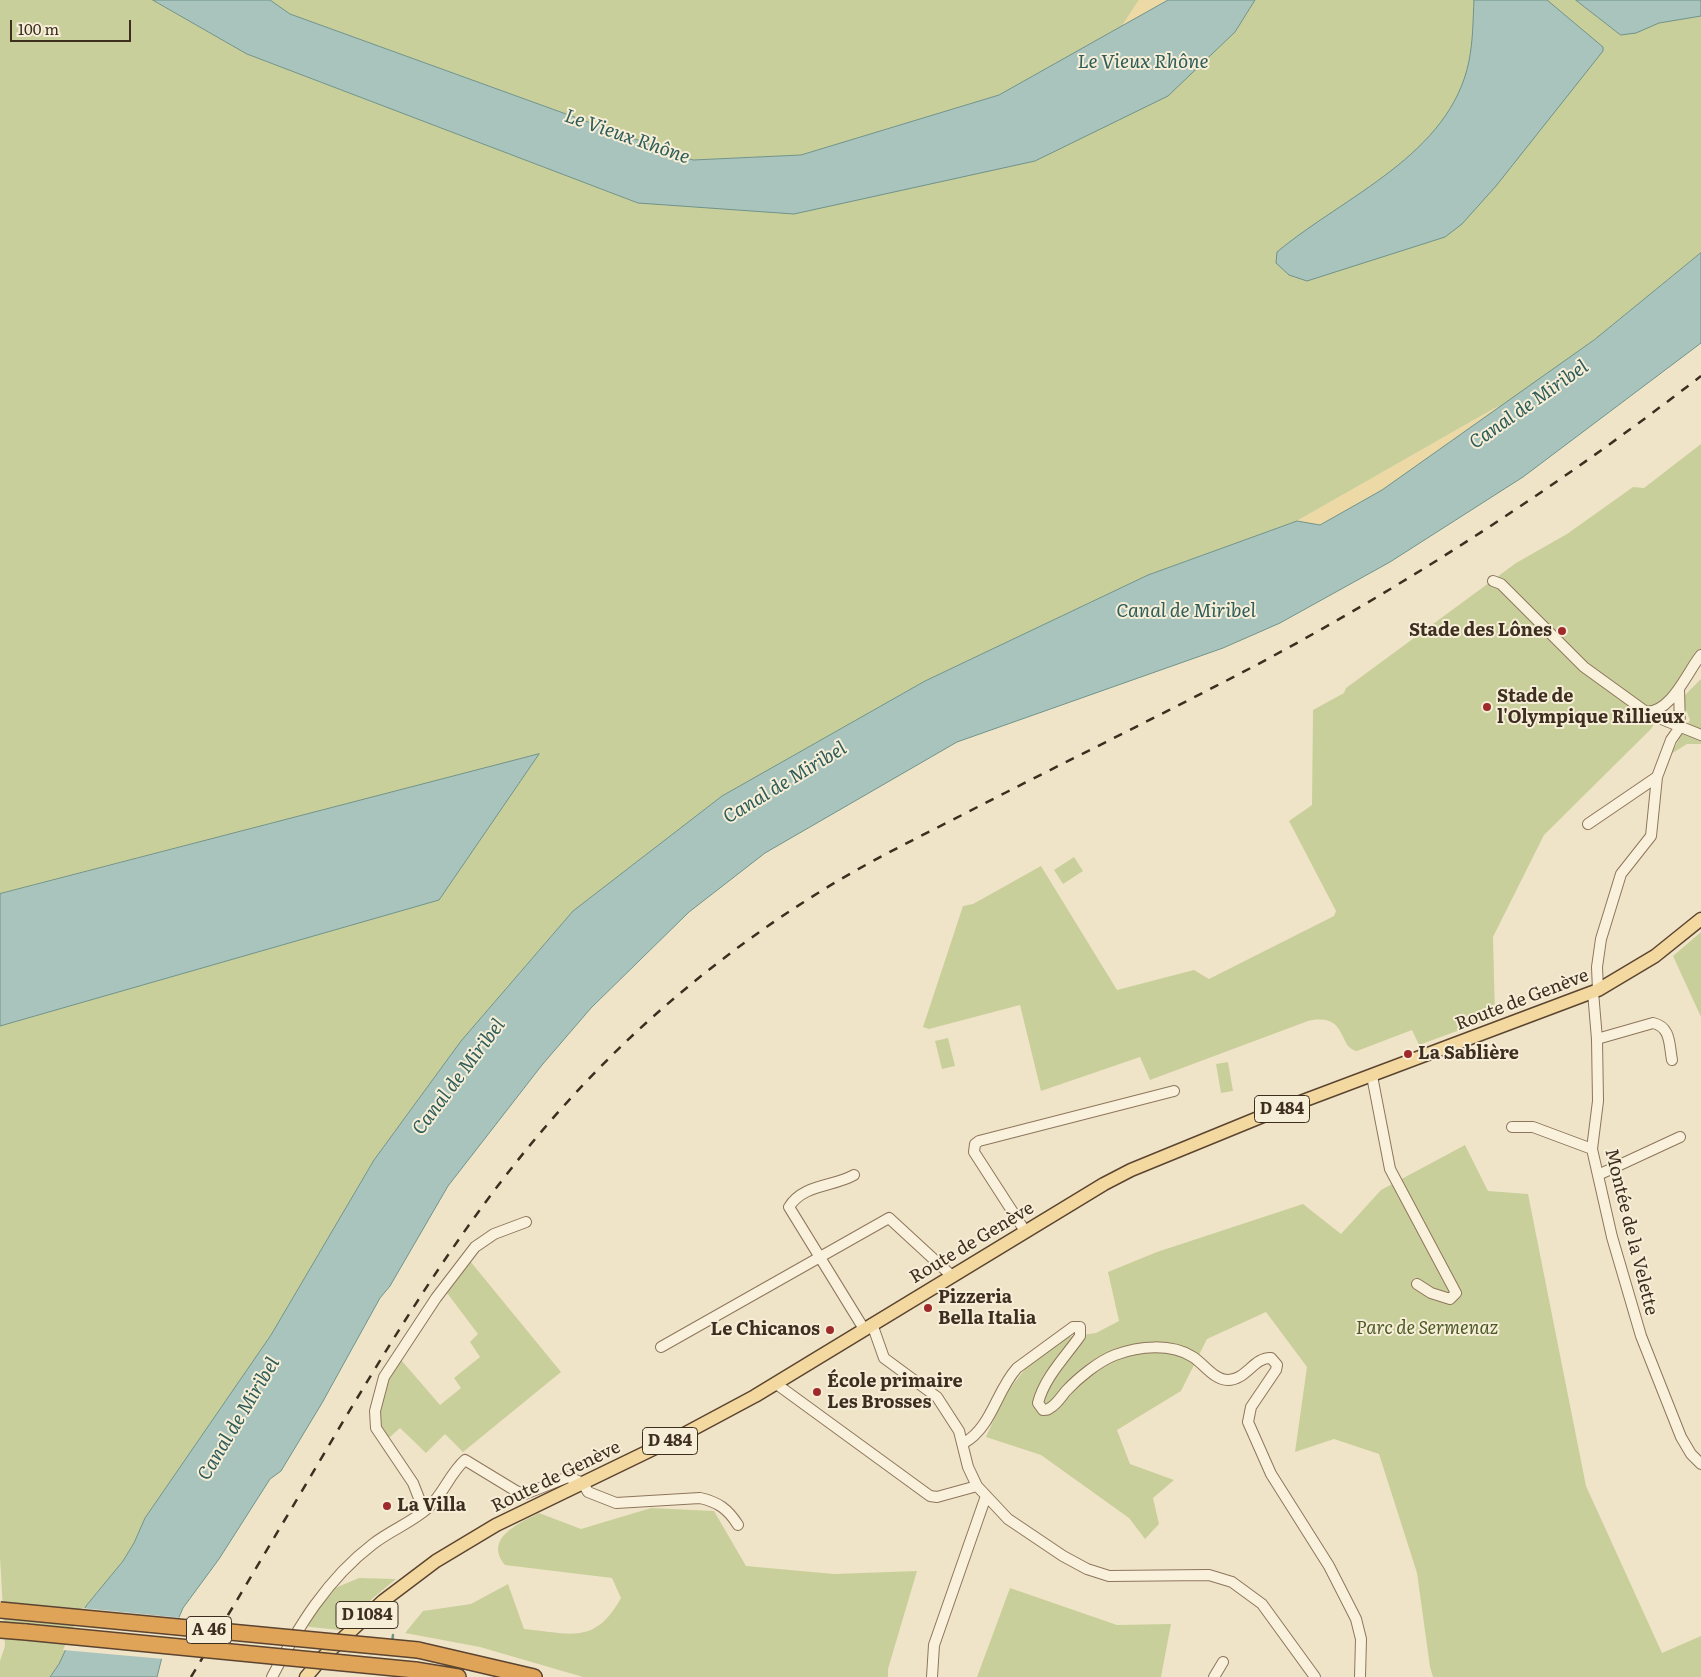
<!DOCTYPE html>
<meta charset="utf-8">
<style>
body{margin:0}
#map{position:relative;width:1701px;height:1677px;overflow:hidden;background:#f0e4c8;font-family:Literata,serif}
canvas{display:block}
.scale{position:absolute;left:10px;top:20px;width:121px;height:22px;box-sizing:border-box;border:2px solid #3d2e20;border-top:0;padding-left:6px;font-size:15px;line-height:18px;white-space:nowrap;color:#3d2e20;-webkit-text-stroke:4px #f7eed8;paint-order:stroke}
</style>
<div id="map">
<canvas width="1701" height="1677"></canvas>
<div class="scale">100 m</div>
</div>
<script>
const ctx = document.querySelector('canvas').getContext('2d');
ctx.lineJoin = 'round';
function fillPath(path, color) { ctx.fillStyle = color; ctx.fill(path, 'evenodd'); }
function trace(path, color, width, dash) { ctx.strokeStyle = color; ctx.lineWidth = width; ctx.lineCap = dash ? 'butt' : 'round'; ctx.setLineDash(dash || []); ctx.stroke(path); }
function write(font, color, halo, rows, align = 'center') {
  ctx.font = font + ' Literata,serif'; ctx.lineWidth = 4; ctx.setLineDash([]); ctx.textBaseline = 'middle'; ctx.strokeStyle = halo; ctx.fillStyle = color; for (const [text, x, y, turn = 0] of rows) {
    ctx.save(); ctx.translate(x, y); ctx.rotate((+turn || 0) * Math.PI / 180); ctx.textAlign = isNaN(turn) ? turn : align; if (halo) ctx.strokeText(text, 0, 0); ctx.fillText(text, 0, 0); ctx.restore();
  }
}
const green = new Path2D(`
 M0,0H153L247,54L638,203L1235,32L1255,0H1701V253L1594,340L1504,405L1495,408L1297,521L1148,575L925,681L722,796L573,911L461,1041L374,1160L271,1335L145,1518L134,1543L123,1561L86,1606L59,1664L50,1677H0V1661L5,1646L0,1557V1026L439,900L538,755L0,894Z
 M270,0H1139L1122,26L999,95L801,155L693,160L290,14Z
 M1701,444V649L1651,729L1544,835L1493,937L1495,1017L1419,1045L1412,1030L1357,1051C1337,1048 1349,1012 1308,1021L1150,1080L1140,1057L1041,1091L1020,1005L929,1029L923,1027L963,906L973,904L1041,866L1117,990L1194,970L1209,979L1334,916L1336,911L1289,821L1312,805L1313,710L1344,693L1346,688L1516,563L1567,534L1633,487L1644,488Z
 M1701,679V744H1687L1671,754L1690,720L1685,707L1684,696Z
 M1074,857L1083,871L1063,884L1054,870Z
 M1701,932V1017L1673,956Z
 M948,1038L955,1066L942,1069L935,1041Z
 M1228,1062L1233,1091L1221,1093L1216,1064Z
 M1465,1145L1488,1191L1528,1194L1586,1486L1662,1653L1701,1636V1677H1433L1430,1667L1417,1573L1379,1454L1334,1439L1295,1452L1307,1367L1266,1312L1207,1339L1181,1391L1117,1430L1130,1464L1174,1480L1153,1498L1159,1524L1145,1539L1129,1518L1041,1455L986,1437L1006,1393L1026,1368L1068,1337L1096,1333L1119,1321L1108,1272L1157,1252L1303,1204L1341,1234L1381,1190Z
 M470,1261L561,1372L463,1452L445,1434L426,1453L400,1428L390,1437L382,1434L377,1421L387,1376L400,1360L402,1361L440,1405L461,1388L454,1378L480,1357L470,1342L478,1334L447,1293Z
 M651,1508L714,1511L746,1566L834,1574L917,1571L888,1669V1677H583L480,1647L405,1633L423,1611L471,1604L508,1584L524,1629C571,1633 594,1646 621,1598L612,1578L505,1565C483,1538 520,1523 539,1513L581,1529Z
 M359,1578L396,1579L373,1598L340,1630L310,1627L304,1624L316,1596Z
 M1010,1588L1117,1625L1171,1624L1161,1677H977Z`);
const sand = new Path2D(`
 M1139,0H1168L1122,26Z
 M1504,405L1383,490L1320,525L1297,521L1495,408Z`);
const water = new Path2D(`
 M153,0H270L290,14L693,160L801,155L999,95L1168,0H1255L1235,32L1168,96L1035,161L794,214L638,203L247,54Z
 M1474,0H1547L1603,47V51L1496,186L1462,224L1445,237L1307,281L1289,275L1276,263L1277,252C1344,196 1450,155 1469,61C1473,41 1473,20 1474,0Z
 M1576,0H1701V16L1659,23L1636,33L1621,35Z
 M1701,253V343L1523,477L1390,562L1280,623L1223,648L957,742L765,853L689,912L591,1008L542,1065L448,1186L390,1286L380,1298L322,1403L281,1471L270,1479L219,1559L183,1608L162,1657L157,1677H50L59,1664L86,1606L123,1561L134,1543L145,1518L271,1335L374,1160L461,1041L573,911L722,796L925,681L1148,575L1297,521L1320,525L1382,490L1594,340Z
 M539,754L439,900L0,1026V894Z`);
const pier = new Path2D(`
 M82,1608L182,1618L164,1659L63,1650Z`);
const stream = new Path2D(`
 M392,1643L393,1635`);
const minor = new Path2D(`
 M1493,581L1501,584L1584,667L1649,714L1701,735
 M1679,689L1680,727
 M1646,712C1672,712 1687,672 1701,655
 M1588,824L1657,777
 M1598,990L1597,967L1601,939L1621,874L1651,836L1657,777L1671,740L1680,727
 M1593,992L1597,1039L1598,1101L1592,1149L1612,1237L1641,1336L1681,1437L1691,1454L1701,1464
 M1597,1039L1653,1023C1671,1027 1669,1044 1672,1060
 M1372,1076L1390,1169L1456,1293L1450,1299L1431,1293L1417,1284
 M1512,1127H1533L1592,1149
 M854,1175C833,1187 803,1184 789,1207L864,1329
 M1598,1175L1680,1137
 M1025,1231L974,1152L975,1144L979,1141L1174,1091
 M872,1324L884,1358L937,1397L959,1431L968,1467L977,1486L1008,1519L1063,1556L1087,1569L1109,1576L1209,1575L1232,1582L1262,1604L1315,1677
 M661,1347L889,1218L952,1276
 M775,1383L930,1496L937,1497L977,1486
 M964,1443C992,1427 996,1391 1017,1368L1073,1327H1080V1336C1066,1356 1044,1378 1038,1403L1043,1410C1047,1410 1047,1410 1050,1408C1057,1404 1061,1397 1066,1391C1078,1378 1099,1361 1115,1355C1139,1346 1171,1343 1193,1357C1204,1364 1214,1380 1228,1380C1246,1380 1254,1357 1271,1358L1277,1365L1276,1370L1251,1407L1248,1422L1271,1474L1329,1566L1356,1619L1361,1639L1360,1677
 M424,1511L413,1483L376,1428L375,1411L384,1377L436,1298L475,1247L494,1234L526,1222
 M272,1677C298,1627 327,1579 373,1544C391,1530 411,1523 428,1508C443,1495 450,1473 465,1460L516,1491L525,1494L568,1477L583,1483L588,1492L616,1503L700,1498C718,1502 728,1509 738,1525
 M932,1677L934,1645L986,1496
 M1214,1677L1223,1662`);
const major = new Path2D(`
 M306,1677L323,1657L383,1601L436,1561L496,1525L684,1434L755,1396L1104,1184L1131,1170L1263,1116L1598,990L1655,956L1701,919`);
const highway = new Path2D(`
 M0,1630L26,1632
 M418,1650L534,1677
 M415,1670L458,1677`);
const rail = new Path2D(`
 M191,1677C240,1595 289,1513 338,1430C429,1278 513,1144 646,1023C699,975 757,931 818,893C864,864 913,840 962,815C1047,771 1133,729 1218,685C1386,599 1551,492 1701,376`);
const highwayBridge = new Path2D(`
 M0,1610L418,1650
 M26,1632L415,1670`);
const markers = [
 [1562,631,5,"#9e2a2b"],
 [1487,707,5,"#9e2a2b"],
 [1408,1054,5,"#9e2a2b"],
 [928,1308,5,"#9e2a2b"],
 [830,1330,5,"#9e2a2b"],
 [817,1392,5,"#9e2a2b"],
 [387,1506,5,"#9e2a2b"]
];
const shields = [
 [1282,1109,55],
 [670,1441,55],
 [367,1615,62],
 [209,1630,45]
];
const shieldNames = [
 ["D 484",1282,1109],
 ["D 484",670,1441],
 ["D 1084",367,1615],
 ["A 46",209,1630]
];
const poiNames = [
 ["Stade des Lônes",1552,631,"right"],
 ["Stade de",1497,697],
 ["l'Olympique Rillieux",1497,718],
 ["La Sablière",1418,1054],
 ["Pizzeria",938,1298],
 ["Bella Italia",938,1319],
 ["Le Chicanos",820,1330,"right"],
 ["École primaire",827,1382],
 ["Les Brosses",827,1403],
 ["La Villa",397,1506]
];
const streetNames = [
 ["Route de Genève",1522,1000,-21],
 ["Montée de la Velette",1631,1232,76],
 ["Route de Genève",972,1243,-31],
 ["Route de Genève",556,1477,-26]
];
const parkNames = [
 ["Parc de Sermenaz",1427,1329]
];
const waterNames = [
 ["Le Vieux Rhône",1143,62],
 ["Le Vieux Rhône",627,137,19],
 ["Canal de Miribel",1529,405,-35],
 ["Canal de Miribel",1186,611],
 ["Canal de Miribel",785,783,-31],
 ["Canal de Miribel",459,1077,-53],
 ["Canal de Miribel",239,1419,-59]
];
fillPath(green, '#c9cf9b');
fillPath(sand, '#ecd9a5');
fillPath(water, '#a9c4bc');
trace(water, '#6f938a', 1);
fillPath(pier, '#f0e4c8');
trace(stream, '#6f938a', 2.5);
trace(minor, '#8d765c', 12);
trace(major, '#5b4430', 15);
trace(highway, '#5b4430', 18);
trace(minor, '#faf1dc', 10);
trace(major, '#f3d9a0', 12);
trace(highway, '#e0a458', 15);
trace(rail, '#3d2e20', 2.5, [9, 9]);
trace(highwayBridge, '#5b4430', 18, []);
trace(highwayBridge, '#e0a458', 15);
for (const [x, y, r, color] of markers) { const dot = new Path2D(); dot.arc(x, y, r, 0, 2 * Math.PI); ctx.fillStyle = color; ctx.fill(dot); trace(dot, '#f7eed8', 2); }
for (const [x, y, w] of shields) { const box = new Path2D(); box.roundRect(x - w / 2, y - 13.5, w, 27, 4); ctx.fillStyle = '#f7eed8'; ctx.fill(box); trace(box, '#3d2e20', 1); }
write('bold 16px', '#3d2e20', null, shieldNames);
write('bold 18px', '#3d2e20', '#f7eed8', poiNames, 'left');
write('18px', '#3d2e20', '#f7eed8', streetNames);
write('italic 18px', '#4d5a26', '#f7eed8', parkNames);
write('italic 19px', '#2f5d5a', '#f7eed8', waterNames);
</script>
